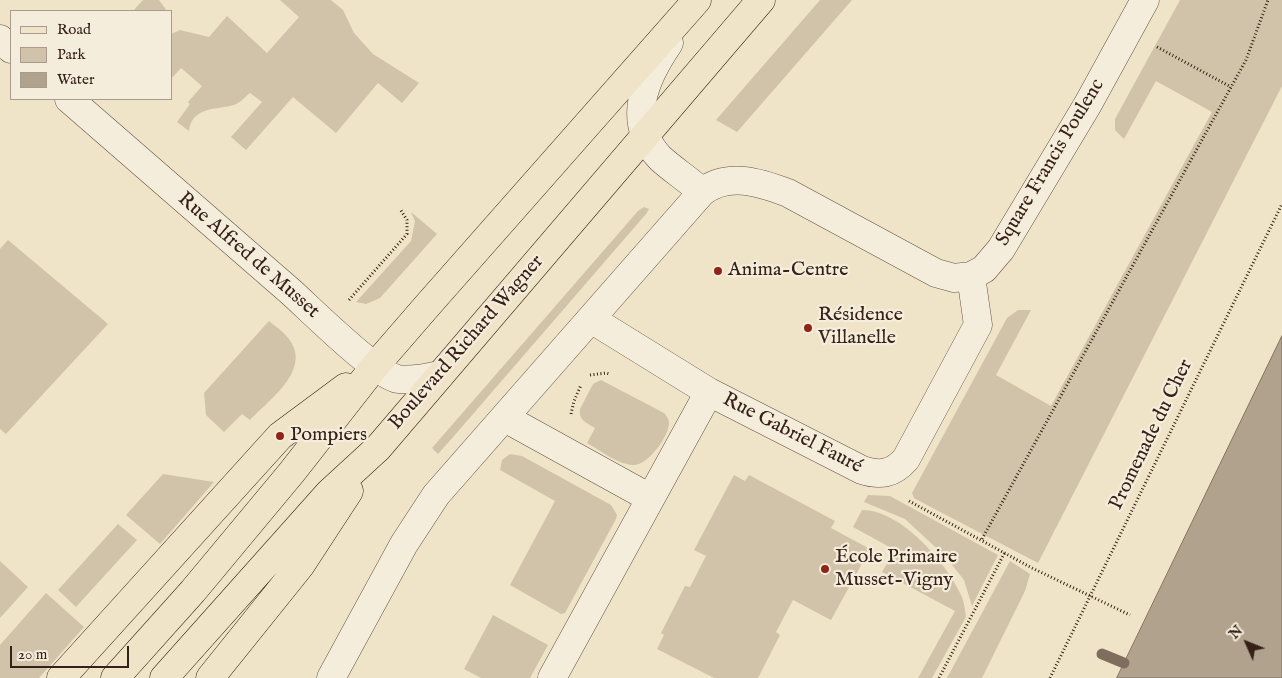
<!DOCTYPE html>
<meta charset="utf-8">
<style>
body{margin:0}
#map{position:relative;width:1282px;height:678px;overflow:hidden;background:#efe4c7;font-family:"IM FELL English",serif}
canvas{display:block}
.legend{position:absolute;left:10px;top:10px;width:162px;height:90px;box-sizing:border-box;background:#f5eddb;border:1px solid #a99b8d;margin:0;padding:6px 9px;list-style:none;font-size:15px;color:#362118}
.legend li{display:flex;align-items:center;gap:10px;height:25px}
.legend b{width:25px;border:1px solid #a99b8d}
.north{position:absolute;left:1222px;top:618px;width:50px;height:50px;-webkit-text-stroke:4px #f5eddb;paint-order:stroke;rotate:314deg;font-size:14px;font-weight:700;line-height:20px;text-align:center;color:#362118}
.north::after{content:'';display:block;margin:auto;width:18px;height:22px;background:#362118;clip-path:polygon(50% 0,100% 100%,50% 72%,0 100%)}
.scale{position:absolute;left:10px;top:646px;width:119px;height:22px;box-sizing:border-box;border:2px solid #362118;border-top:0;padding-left:6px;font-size:15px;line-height:18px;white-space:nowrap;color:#362118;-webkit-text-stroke:4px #f5eddb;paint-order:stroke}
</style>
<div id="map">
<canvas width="1282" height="678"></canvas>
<ul class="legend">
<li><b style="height:6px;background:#efe4c7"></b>Road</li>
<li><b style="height:14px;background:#d0c3a9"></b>Park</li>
<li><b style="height:14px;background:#b0a28c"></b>Water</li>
</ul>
<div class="north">N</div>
<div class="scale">20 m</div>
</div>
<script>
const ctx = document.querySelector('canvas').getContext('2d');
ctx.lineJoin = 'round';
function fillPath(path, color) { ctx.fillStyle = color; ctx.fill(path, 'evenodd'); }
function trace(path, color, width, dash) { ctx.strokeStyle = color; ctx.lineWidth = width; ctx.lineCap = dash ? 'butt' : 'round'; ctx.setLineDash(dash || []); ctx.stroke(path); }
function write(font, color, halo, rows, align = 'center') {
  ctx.font = font + ' "IM FELL English",serif'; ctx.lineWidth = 4.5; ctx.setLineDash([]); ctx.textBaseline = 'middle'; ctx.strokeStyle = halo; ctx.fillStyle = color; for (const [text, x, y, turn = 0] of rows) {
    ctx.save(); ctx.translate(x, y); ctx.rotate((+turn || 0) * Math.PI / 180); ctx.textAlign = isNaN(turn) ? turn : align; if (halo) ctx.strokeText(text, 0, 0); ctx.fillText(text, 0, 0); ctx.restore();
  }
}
const green = new Path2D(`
 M143,0H159L167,11H133Z
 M280,0H331L343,10L354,33L373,54L419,83L402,103L378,83L336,133L293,97L246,150L231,137L262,102L250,93C245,97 240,103 234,105C217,110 192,106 189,131L177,122L190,104L188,102L202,86L181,68L171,79V34L180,30L209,37L227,16L267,53L299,17Z
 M820,0H852L737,132L716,120Z
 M1180,0H1282V86L1038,563L925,504L914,498L912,493L1007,318L1018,310H1031L996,375L1051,406L1212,112L1156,81L1124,139L1115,130V119Z
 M644,207L649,209L646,214L454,436L438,454L432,448L638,211Z
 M411,212L437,234L380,298L366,304L356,302L411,241L415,221Z
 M8,240L108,324L6,434L0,429V249Z
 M269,321C275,326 284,332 289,339C312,370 270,399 250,420L242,414L224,432L206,415L204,393Z
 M601,380L664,413C667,416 669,419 669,423C669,436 648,466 633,465C617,464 600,450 587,443L595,428C587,423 578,420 580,409L593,384Z
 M510,454L522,456L611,505L617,515L616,519L565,613L561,614L510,585L555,501L500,470L502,460Z
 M163,474L214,482L160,544L126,515Z
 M734,475L745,481L749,475L835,521L831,528L870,549L831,620L793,600L776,632L780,635L758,678H714L657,649L664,635L661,633L685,586L690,587L706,556L694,550Z
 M868,495L890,496L998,555L972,606L964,580L945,556L905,519L864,502Z
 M862,510C901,510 946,562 961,595C964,601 965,610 966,617L932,678H918L955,611L882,572L895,550L853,527Z
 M118,524L137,540L76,607L58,590Z
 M0,561L28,587L0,618Z
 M1010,561L1030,574L1025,591L982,678H947Z
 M46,593L84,627L39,678H0V645Z
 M493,615L548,645L530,678H481L464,669Z`);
const water = new Path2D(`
 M1282,336V678H1117Z`);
const stream = new Path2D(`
 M1102,654L1124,663`);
const path = new Path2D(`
 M1157,47L1231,87
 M349,300L407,234V220L400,209
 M590,375L606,373L610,374
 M571,414L574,401L581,385
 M909,501L1032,568L1130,615
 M982,539L1246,60L1268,0
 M939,678L1005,552
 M1050,678L1282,204`);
const minor = new Path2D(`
 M0,39L11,49
 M669,43C645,78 625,121 660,158C673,170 689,180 702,192
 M69,99L291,292C311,310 376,375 398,379C412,381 427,378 440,375
 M591,319L709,392
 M505,418L650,498
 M331,678L404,544L436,495L702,192C728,172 759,182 788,193L936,273L954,278L971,276L984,269L1001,249L1088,104L1145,0
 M552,678L709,392L862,470C880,476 893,474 906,459L978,325L971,276`);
const primary = new Path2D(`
 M61,678L280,436L346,387
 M115,678L193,591L292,472L375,366L427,306L697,0
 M164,678L329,493L378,448L761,0
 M210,678L300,566L349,491`);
const markers = [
 [718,271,5,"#8f2418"],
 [808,328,5,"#8f2418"],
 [280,436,5,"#8f2418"],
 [825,569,5,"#8f2418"]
];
const streetNames = [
 ["Square Francis Poulenc",1051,163,-59],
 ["Rue Alfred de Musset",248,256,41],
 ["Boulevard Richard Wagner",467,343,-49],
 ["Rue Gabriel Fauré",792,434,27],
 ["Promenade du Cher",1152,435,-64]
];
const poiNames = [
 ["Anima-Centre",728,271],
 ["Résidence",818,316],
 ["Villanelle",818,339],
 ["Pompiers",290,436],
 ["École Primaire",835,558],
 ["Musset-Vigny",835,581]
];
fillPath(green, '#d0c3a9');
fillPath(water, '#b0a28c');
trace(water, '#7f6e5e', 1);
trace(stream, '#7f6e5e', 11);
trace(minor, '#645244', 29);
trace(primary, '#362118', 29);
trace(path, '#362118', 3, [1, 2.5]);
trace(minor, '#f5eddb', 28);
trace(primary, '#efe4c7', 28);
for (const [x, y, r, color] of markers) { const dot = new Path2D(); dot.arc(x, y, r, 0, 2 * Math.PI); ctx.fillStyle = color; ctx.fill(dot); trace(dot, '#f5eddb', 2); }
write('20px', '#362118', '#f5eddb', streetNames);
write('20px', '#362118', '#f5eddb', poiNames, 'left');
</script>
